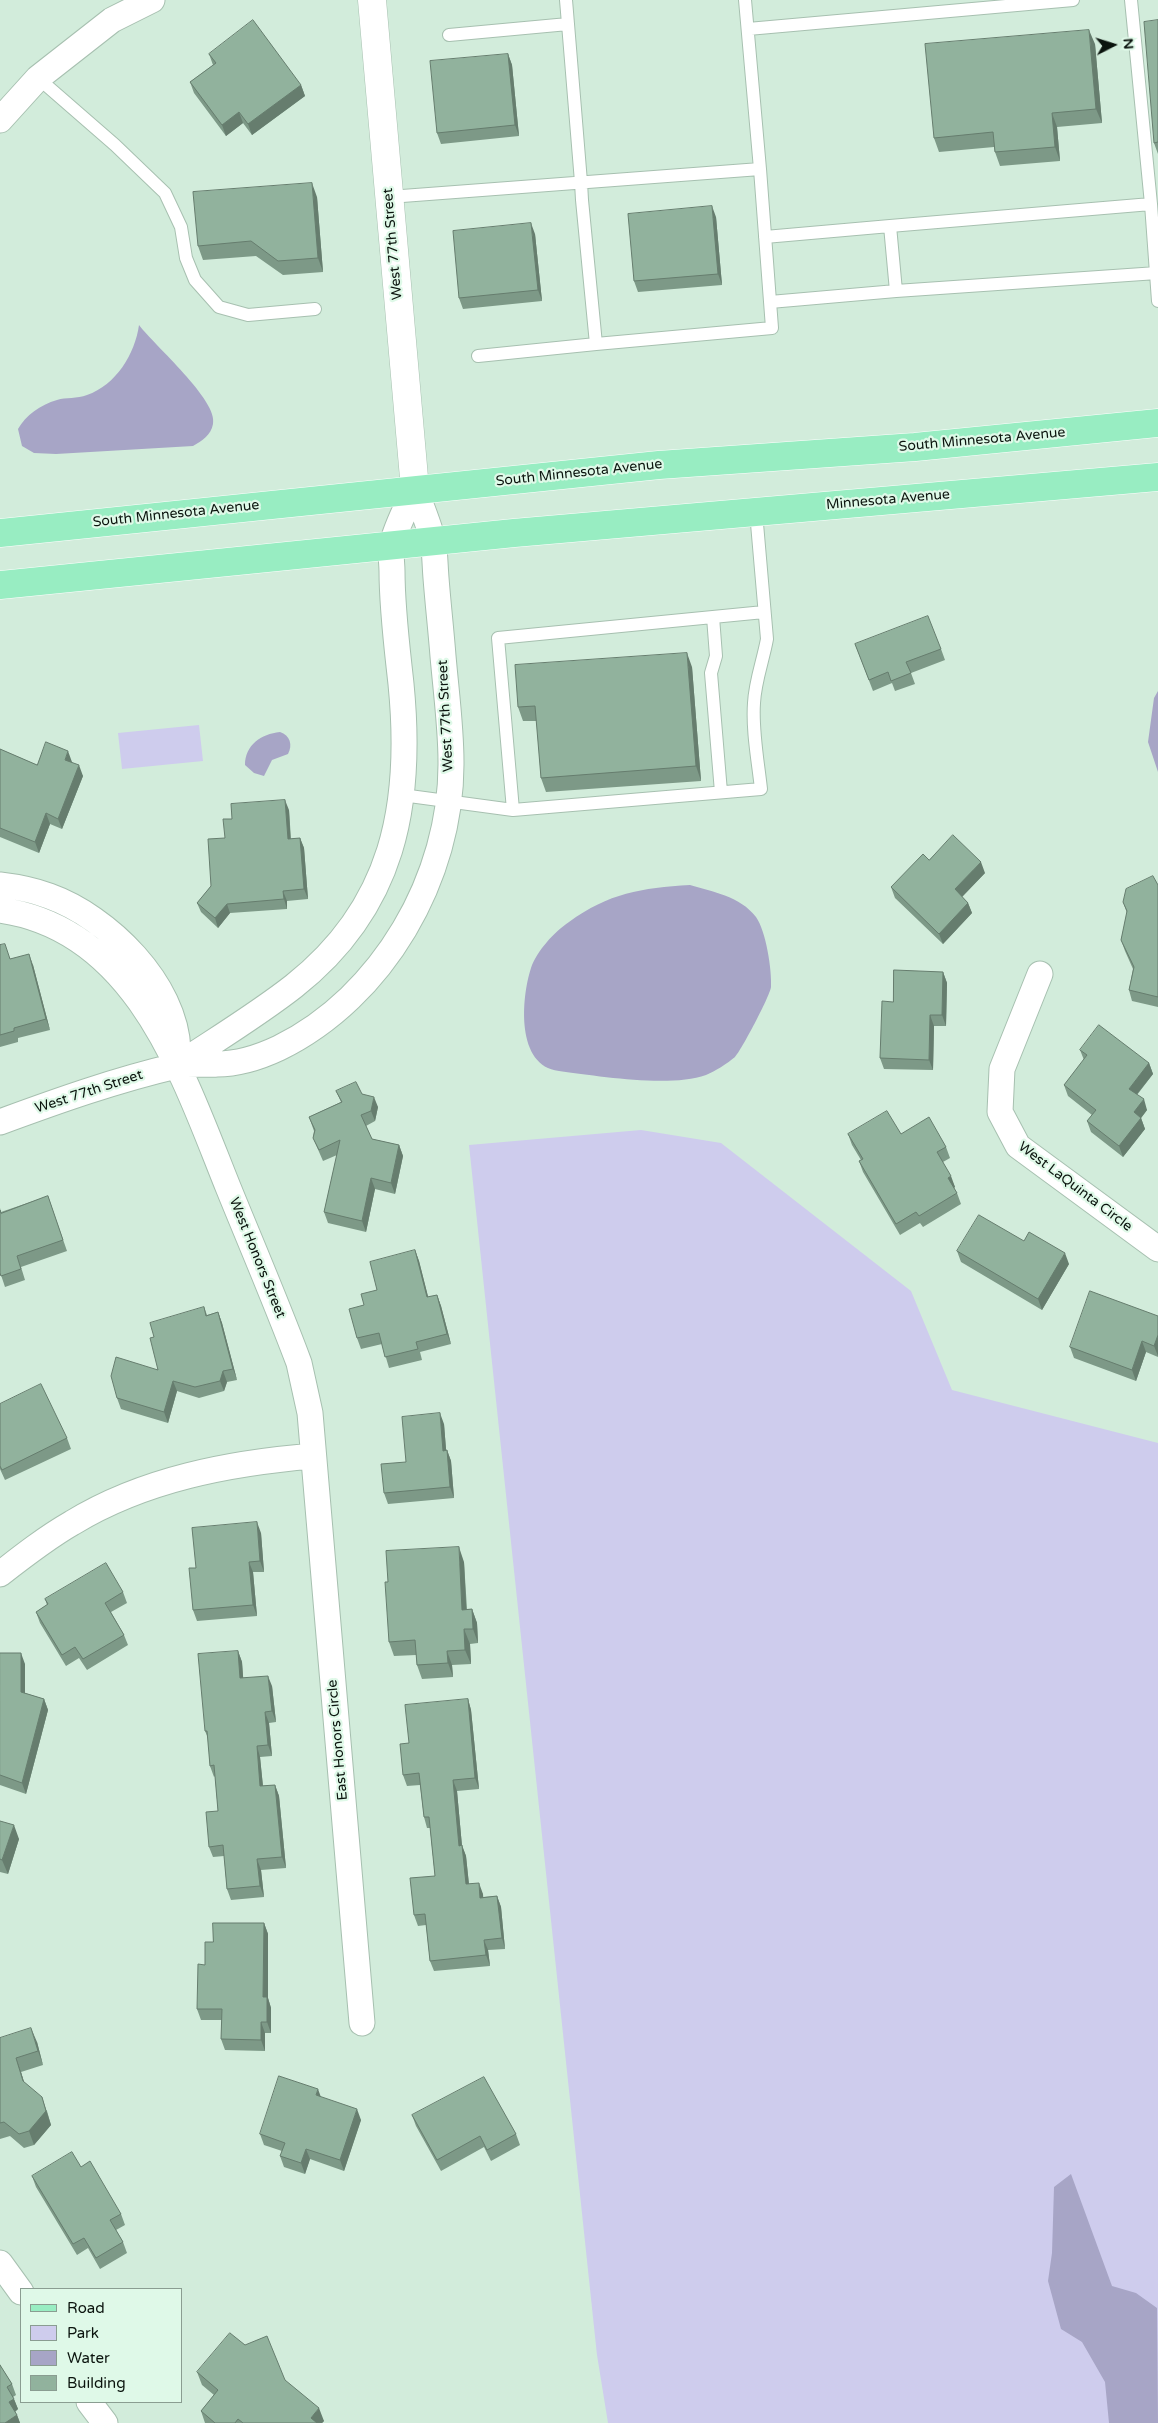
<!DOCTYPE html>
<style>
body{margin:0}
#map{position:relative;width:1158px;height:2423px;overflow:hidden;background:#d2ecdb;font-family:"Varela Round",sans-serif}
canvas{display:block}
.legend{position:absolute;left:20px;top:2288px;width:162px;height:115px;box-sizing:border-box;background:#dff9e8;border:1px solid #8a9d91;margin:0;padding:6px 9px;list-style:none;font-size:15px;color:#0b140e}
.legend li{display:flex;align-items:center;gap:10px;height:25px}
.legend b{width:25px;border:1px solid #8a9d91}
.north{position:absolute;left:1088px;top:20px;width:50px;height:50px;-webkit-text-stroke:4px #dff9e8;paint-order:stroke;rotate:85deg;font-size:14px;font-weight:700;line-height:20px;text-align:center;color:#0b140e}
.north::after{content:'';display:block;margin:auto;width:18px;height:22px;background:#0b140e;clip-path:polygon(50% 0,100% 100%,50% 72%,0 100%)}
</style>
<div id="map">
<canvas width="1158" height="2423"></canvas>
<ul class="legend">
<li><b style="height:6px;background:#98edc2"></b>Road</li>
<li><b style="height:14px;background:#cecced"></b>Park</li>
<li><b style="height:14px;background:#a7a5c6"></b>Water</li>
<li><b style="height:14px;background:#91b29d"></b>Building</li>
</ul>
<div class="north">N</div>
</div>
<script>
const ctx = document.querySelector('canvas').getContext('2d');
ctx.lineJoin = 'round';
function fillPath(path, color) { ctx.fillStyle = color; ctx.fill(path, 'evenodd'); }
function trace(path, color, width, dash) { ctx.strokeStyle = color; ctx.lineWidth = width; ctx.lineCap = dash ? 'butt' : 'round'; ctx.setLineDash(dash || []); ctx.stroke(path); }
function write(font, color, halo, rows, align = 'center') {
  ctx.font = font + ' "Varela Round",sans-serif'; ctx.lineWidth = 4.5; ctx.setLineDash([]); ctx.textBaseline = 'middle'; ctx.strokeStyle = halo; ctx.fillStyle = color; for (const [text, x, y, turn = 0] of rows) {
    ctx.save(); ctx.translate(x, y); ctx.rotate((+turn || 0) * Math.PI / 180); ctx.textAlign = isNaN(turn) ? turn : align; if (halo) ctx.strokeText(text, 0, 0); ctx.fillText(text, 0, 0); ctx.restore();
  }
}
const green = new Path2D(`
 M199,725L203,761L122,769L118,733Z
 M641,1130L721,1143L911,1291L952,1390L1158,1443V2423H608L597,2355L469,1145Z`);
const water = new Path2D(`
 M139,325C154,345 219,401 213,424C211,435 202,441 193,446L56,454L34,453L22,446L18,429C26,415 40,405 57,400C66,397 77,399 87,395C116,385 135,354 139,325Z
 M1158,691V772L1148,742L1154,698Z
 M280,732C290,735 293,745 288,754L272,760L264,776L254,773L245,765C245,745 261,734 280,732Z
 M690,885C713,892 740,896 756,917C766,931 772,970 771,987C770,996 741,1051 735,1057C728,1063 714,1072 706,1075C669,1088 598,1076 559,1071C516,1066 521,999 531,968C537,951 554,932 569,922C609,893 641,888 690,885Z
 M1071,2174L1112,2286L1136,2293L1157,2308L1158,2423H1109L1105,2382L1082,2342L1061,2329L1048,2281L1052,2253L1054,2187Z`);
const service = new Path2D(`
 M745,0L760,169
 M1131,0L1151,204L1158,301
 M748,29L1073,0
 M449,35L568,24
 M38,78L115,145L165,193L181,227L186,258L195,280L219,307L248,315L315,309
 M389,197L760,169L772,328L596,344L582,200L581,182L568,24L566,0
 M1151,204L890,226L896,291L1157,273
 M765,237L890,226
 M770,302L896,291
 M478,356L596,344
 M713,617L716,656L711,673L721,792
 M402,795L513,810L761,789C758,761 752,731 754,703C755,681 763,661 767,639L756,512
 M513,810L498,638L764,612`);
const minor = new Path2D(`
 M0,120L38,78L112,20L152,0
 M0,885C17,887 33,890 49,896C108,917 176,984 178,1050
 M0,910C137,929 184,1078 228,1187C252,1246 277,1304 299,1363L310,1413L362,2023
 M1040,974L1002,1069L1000,1112L1018,1146L1158,1249
 M178,1065C217,1039 257,1015 294,986C394,907 413,805 401,684C397,647 392,609 392,571C392,563 390,553 392,545C396,526 407,507 415,489
 M0,1122C57,1101 116,1080 176,1066C189,1063 204,1065 217,1064C238,1064 260,1057 279,1048C383,997 452,877 451,762C451,727 446,691 443,656C441,630 438,604 436,578C435,566 435,553 433,541C429,524 421,506 415,489
 M0,1574C23,1556 46,1538 72,1523C144,1479 230,1463 313,1456
 M0,2263L21,2292
 M89,2402L105,2423`);
const tertiary = new Path2D(`
 M372,0L415,489`);
const primary = new Path2D(`
 M0,533L659,465L915,447L1158,423
 M0,585L514,533L1158,477`);
const wall = new Path2D(`
 M1158,20V154L1154,143Z
 M1095,44L1102,123L1057,127L1060,161L1000,166L995,152L994,147L939,152L934,138Z
 M209,54L301,85L305,96L252,135L243,123L226,136L194,93L190,82L213,65Z
 M508,54L512,65L519,136L441,144L437,133Z
 M317,197L323,272L283,275L256,256L203,260L198,246Z
 M716,217L722,285L638,292L634,281Z
 M535,234L542,301L463,309L459,298Z
 M855,644L941,649L945,660L911,673L915,684L895,691L892,683L873,691Z
 M692,667L701,781L546,792L541,778L537,721H523L518,707Z
 M0,749L37,765L72,762L83,776L62,829L50,824L39,853L0,837Z
 M289,810L291,839L300,838L304,848L308,899L287,901V909L230,913L218,928L201,912L197,903L211,886L225,838L232,819Z
 M929,860L985,873L962,897L968,903L972,913L943,944L895,898L891,887Z
 M1158,885V1007L1132,1001L1129,990L1133,969L1125,951L1121,940L1127,913L1123,902Z
 M0,945L10,959L33,965L50,1030L18,1038V1042L0,1047Z
 M943,972L947,983L946,1026H934L933,1070L884,1069L880,1058L893,1002Z
 M1080,1050L1149,1063L1153,1074L1137,1095L1147,1110L1141,1118L1145,1129L1123,1157L1091,1132L1087,1121L1092,1115L1068,1096L1064,1085L1084,1060Z
 M336,1091L362,1094L378,1107L375,1121L366,1126L372,1139L399,1145L403,1156L395,1194L375,1189L366,1232L328,1223L324,1212L337,1155L323,1161L313,1138L314,1131L309,1117L341,1102Z
 M848,1134H901L946,1147L950,1158L943,1162L955,1187L954,1188L957,1193L961,1204L923,1227L920,1223L900,1235L863,1172L859,1161L861,1160L852,1145Z
 M48,1196L67,1251L21,1267L25,1280L5,1287L1,1275L0,1276V1208L1,1212Z
 M1024,1241L1069,1264L1042,1310L961,1262L957,1251Z
 M415,1250L419,1261L428,1297L437,1295L441,1306L451,1344L420,1352L422,1360L389,1368L382,1344L361,1349L357,1338L364,1305L377,1290Z
 M204,1307L207,1315L218,1312L222,1323L237,1380L227,1382L224,1391L199,1398L177,1391L168,1423L121,1409L117,1398L158,1370L154,1337Z
 M1158,1316V1357L1146,1352L1136,1381L1074,1358L1070,1347Z
 M0,1404L67,1438L71,1449L5,1480L0,1469Z
 M444,1424L446,1450H447L451,1461L454,1498L388,1504L384,1493L406,1462Z
 M261,1533L264,1572H253L257,1616L197,1621L193,1610Z
 M464,1562L467,1609H472L477,1623L478,1643L470,1644L471,1664L452,1665L453,1677L422,1679L417,1665L416,1655L394,1656L389,1642L388,1582Z
 M123,1592L127,1603L111,1612L124,1635L128,1645L87,1670L79,1658L66,1666L40,1623L36,1612L47,1605L45,1599Z
 M238,1651L242,1662L243,1678L272,1686L276,1722L269,1723L272,1756L260,1757L263,1786L275,1785L279,1796L286,1868L261,1870L264,1897L231,1900L227,1889L224,1856L213,1857L209,1847L218,1811L215,1776L214,1777L210,1766L208,1738L205,1731Z
 M0,1653L25,1664V1693L44,1699L48,1710L26,1794L0,1785Z
 M468,1699L471,1710L479,1789L457,1791L462,1846L466,1856L469,1884L483,1894V1897L497,1896L501,1907L505,1949L488,1950L490,1966L434,1971L430,1961L426,1925L418,1926L414,1915L435,1876L430,1828H427L424,1817L420,1785L407,1786L403,1775L409,1743Z
 M0,1821L19,1839L8,1874L0,1872Z
 M264,1923L268,1934V1998L271,2008V2033H265V2051L225,2050L221,2039L222,2020H201L197,2009L205,1965L213,1942Z
 M0,2038L37,2042L43,2065L21,2072L24,2082L47,2111L51,2125L34,2145L24,2148L10,2136L0,2139Z
 M321,2097L361,2120L344,2171L310,2159L305,2174L284,2167L280,2156L282,2151L264,2145L260,2134Z
 M412,2115L516,2134L520,2145L491,2161L484,2147L441,2171L416,2126Z
 M81,2167L121,2214L125,2225L116,2230L123,2242L127,2253L100,2269L88,2248L77,2255L36,2187L32,2176Z
 M0,2365L12,2384L16,2395L13,2397L18,2409L15,2412L17,2415L20,2423H0Z
 M197,2372L285,2380L324,2421L322,2423H205L201,2411L214,2395L202,2385Z`);
const shadedWall = new Path2D(`
 M1089,30L1095,44L1102,123L1096,109Z
 M508,54L512,65L519,136L515,125Z
 M301,85L305,96L252,135L248,124Z
 M239,112L243,123L226,136L222,125Z
 M1052,113L1057,127L1060,161L1055,147Z
 M312,183L317,197L323,272L318,258Z
 M712,206L716,217L722,285L718,274Z
 M531,223L535,234L542,301L538,290Z
 M687,653L692,667L701,781L696,766Z
 M68,751L72,762L69,771L65,760Z
 M79,765L83,776L62,829L58,819Z
 M285,800L289,810L291,849L288,839Z
 M46,813L50,824L39,853L35,842Z
 M300,838L304,848L308,899L304,889Z
 M981,862L985,873L959,900L955,889Z
 M283,891L287,901V909L284,899Z
 M968,903L972,913L943,944L939,934Z
 M227,904L230,913L218,928L215,918Z
 M29,954L33,965L50,1030L46,1019Z
 M943,972L947,983L946,1026L942,1015Z
 M930,1015L934,1026L933,1070L929,1060Z
 M1149,1063L1153,1074L1133,1099L1129,1089Z
 M374,1097L378,1107L375,1121L371,1111Z
 M1144,1099L1147,1110L1141,1118L1145,1129L1123,1157L1119,1146L1134,1112Z
 M399,1145L403,1156L395,1194L391,1183Z
 M951,1176L955,1187L952,1189L948,1178Z
 M371,1178L375,1189L366,1232L362,1221Z
 M415,1250L419,1261L431,1308L427,1297Z
 M1065,1253L1069,1264L1042,1310L1038,1299Z
 M437,1295L441,1306L451,1344L447,1334Z
 M218,1312L222,1323L237,1380L233,1369Z
 M1158,1335V1356L1154,1346Z
 M1142,1341L1146,1352L1136,1381L1132,1370Z
 M223,1371L227,1382L224,1391L220,1381Z
 M173,1381L177,1391L168,1423L164,1412Z
 M440,1413L444,1424L447,1461L443,1451Z
 M447,1450L451,1461L454,1498L450,1487Z
 M257,1522L261,1533L264,1572L260,1561Z
 M459,1547L464,1562L467,1624L462,1610Z
 M249,1562L253,1572L257,1616L253,1605Z
 M472,1609L477,1623L478,1643L473,1629Z
 M464,1629L470,1644L471,1664L465,1650Z
 M238,1651L242,1662L244,1689L240,1678Z
 M447,1651L452,1665L453,1677L448,1663Z
 M21,1653L25,1664V1703L21,1692Z
 M268,1676L272,1686L276,1722L272,1711Z
 M44,1699L48,1710L26,1794L22,1783Z
 M468,1699L471,1710L479,1789L475,1778Z
 M265,1712L269,1723L272,1756L268,1745Z
 M257,1746L260,1757L264,1797L260,1786Z
 M453,1780L457,1791L463,1857L459,1846Z
 M275,1785L279,1796L286,1868L282,1857Z
 M14,1825L19,1839L8,1874L2,1860Z
 M462,1845L466,1856L470,1895L466,1884Z
 M257,1859L261,1870L264,1897L260,1886Z
 M479,1883L483,1894L484,1909L480,1898Z
 M497,1896L501,1907L505,1949L502,1938Z
 M264,1923L268,1934V1998L271,2008V2033L267,2022L263,1997Z
 M484,1940L488,1950L490,1966L486,1955Z
 M261,2022L265,2033V2051L261,2040Z
 M31,2028L37,2042L43,2065L38,2051Z
 M16,2058L21,2072L28,2095L23,2081Z
 M318,2089L322,2100L316,2095Z
 M42,2097L51,2125L34,2145L29,2131Z
 M357,2109L361,2120L344,2171L340,2160Z
 M306,2149L310,2159L305,2174L301,2163Z
 M14,2399L18,2409L13,2413L9,2402Z
 M319,2408L324,2421L322,2423H313L311,2418Z
 M17,2415L20,2423H5Z`);
const building = new Path2D(`
 M253,20L301,85L248,124L239,112L222,125L190,82L216,63L209,54Z
 M1158,20V142L1154,143L1144,22Z
 M1089,30L1096,109L1052,113L1055,147L995,152L993,132L934,138L925,44Z
 M508,54L515,125L437,133L430,61Z
 M312,183L318,258L278,261L251,241L198,246L193,192Z
 M712,206L718,274L634,281L628,214Z
 M531,223L538,290L459,298L453,231Z
 M928,616L941,649L906,662L911,673L891,681L888,672L869,680L855,644Z
 M687,653L696,766L541,778L535,706L518,707L515,665Z
 M46,742L68,751L65,760L79,765L58,819L46,813L35,842L0,828V749L37,765Z
 M285,800L288,839L300,838L304,889L283,891L284,899L227,904L215,918L197,903L211,886L208,839L225,838L223,819H232L231,804Z
 M953,835L981,862L955,889L968,903L939,934L891,887L923,854L929,860Z
 M1153,876L1158,885V997L1129,990L1134,967L1121,940L1127,911L1123,902L1126,889Z
 M5,944L10,959L29,954L46,1019L14,1028V1031L0,1035V945Z
 M894,970L943,972L942,1015H930L929,1060L880,1058L882,1001L893,1002Z
 M1099,1025L1149,1063L1129,1089L1144,1099L1134,1112L1141,1118L1119,1146L1087,1121L1096,1110L1064,1085L1087,1055L1080,1050Z
 M356,1082L362,1094L374,1097L371,1111L361,1115L372,1139L399,1145L391,1183L371,1178L362,1221L324,1212L340,1140L319,1150L313,1138L315,1130L309,1117L342,1102L336,1091Z
 M887,1111L901,1134L929,1117L946,1147L937,1152L951,1176L948,1178L957,1193L919,1216L916,1212L896,1224L859,1161L863,1159L848,1134Z
 M48,1196L63,1240L17,1256L21,1269L1,1276L0,1273V1210L1,1213Z
 M979,1215L1024,1241L1029,1232L1065,1253L1038,1299L957,1251Z
 M415,1250L427,1297L437,1295L447,1334L416,1342L418,1349L385,1357L379,1333L357,1338L349,1309L364,1305L361,1294L377,1290L370,1262Z
 M1090,1291L1158,1316V1335L1154,1346L1142,1341L1132,1370L1070,1347Z
 M204,1307L206,1316L218,1312L233,1369L223,1371L220,1381L195,1387L173,1381L164,1412L117,1398L111,1376L116,1357L158,1370L150,1338L154,1337L150,1323Z
 M41,1384L67,1438L2,1470L0,1466V1404Z
 M440,1413L443,1451L447,1450L450,1487L384,1493L381,1464L406,1462L402,1417Z
 M257,1522L260,1561L249,1562L253,1605L193,1610L189,1568H196L192,1528Z
 M459,1547L462,1610L472,1609L473,1629H464L465,1650L447,1651L448,1663L417,1665L415,1640L389,1642L385,1582H388L386,1551Z
 M106,1563L123,1592L105,1603L124,1635L83,1659L75,1647L62,1655L36,1612L48,1604L45,1599Z
 M238,1651L240,1678L268,1676L272,1711L265,1712L268,1745L257,1746L260,1786L275,1785L282,1857L257,1859L260,1886L227,1889L223,1845L209,1847L206,1812L218,1811L214,1765L210,1766L207,1731H205L198,1654Z
 M0,1653H21V1692L44,1699L22,1783L0,1775Z
 M468,1699L475,1778L453,1780L459,1846L462,1845L466,1884L479,1883L480,1898L497,1896L502,1938L484,1940L486,1955L430,1961L425,1914L414,1915L410,1878L435,1876L429,1817H424L419,1773L403,1775L400,1744L409,1743L405,1705Z
 M0,1821L14,1825L2,1860L0,1859Z
 M213,1923H264L263,1997H267V2022H261V2040L221,2039L222,2009H197L198,1964L205,1965V1942H213Z
 M31,2028L38,2051L16,2058L23,2081L42,2097L46,2111L29,2131L19,2134L4,2122L0,2123V2038Z
 M279,2076L318,2089L316,2095L357,2109L340,2160L306,2149L301,2163L280,2156L285,2143L260,2134Z
 M484,2077L516,2134L487,2150L480,2136L437,2160L412,2115Z
 M72,2152L81,2167L90,2161L121,2214L110,2220L123,2242L96,2258L84,2238L73,2244L32,2176Z
 M230,2333L245,2345L267,2336L285,2380L319,2408L311,2418L317,2423H243L238,2419L235,2423H215L201,2411L218,2390L197,2372Z
 M0,2365L12,2384L7,2387L14,2399L9,2402L17,2415L5,2423H0Z`);
const streetNames = [
 ["West 77th Street",393,244,-95],
 ["South Minnesota Avenue",982,440,-5],
 ["South Minnesota Avenue",579,473,-6],
 ["Minnesota Avenue",888,500,-5],
 ["South Minnesota Avenue",176,514,-6],
 ["West 77th Street",446,716,-93],
 ["West 77th Street",89,1092,-18],
 ["West LaQuinta Circle",1075,1187,37],
 ["West Honors Street",257,1258,68],
 ["East Honors Circle",338,1740,-95]
];
fillPath(green, '#cecced');
fillPath(water, '#a7a5c6');
trace(service, '#a7c0b0', 14);
trace(minor, '#a7c0b0', 27);
trace(tertiary, '#a7c0b0', 29);
trace(primary, '#fff', 29);
trace(service, '#fff', 12);
trace(minor, '#fff', 25);
trace(tertiary, '#fff', 28);
trace(primary, '#98edc2', 28);
fillPath(wall, '#7d9987');
fillPath(shadedWall, '#667d6e');
fillPath(building, '#91b29d');
trace(building, '#667d6e', 1);
write('14px', '#0b140e', '#dff9e8', streetNames);
</script>
